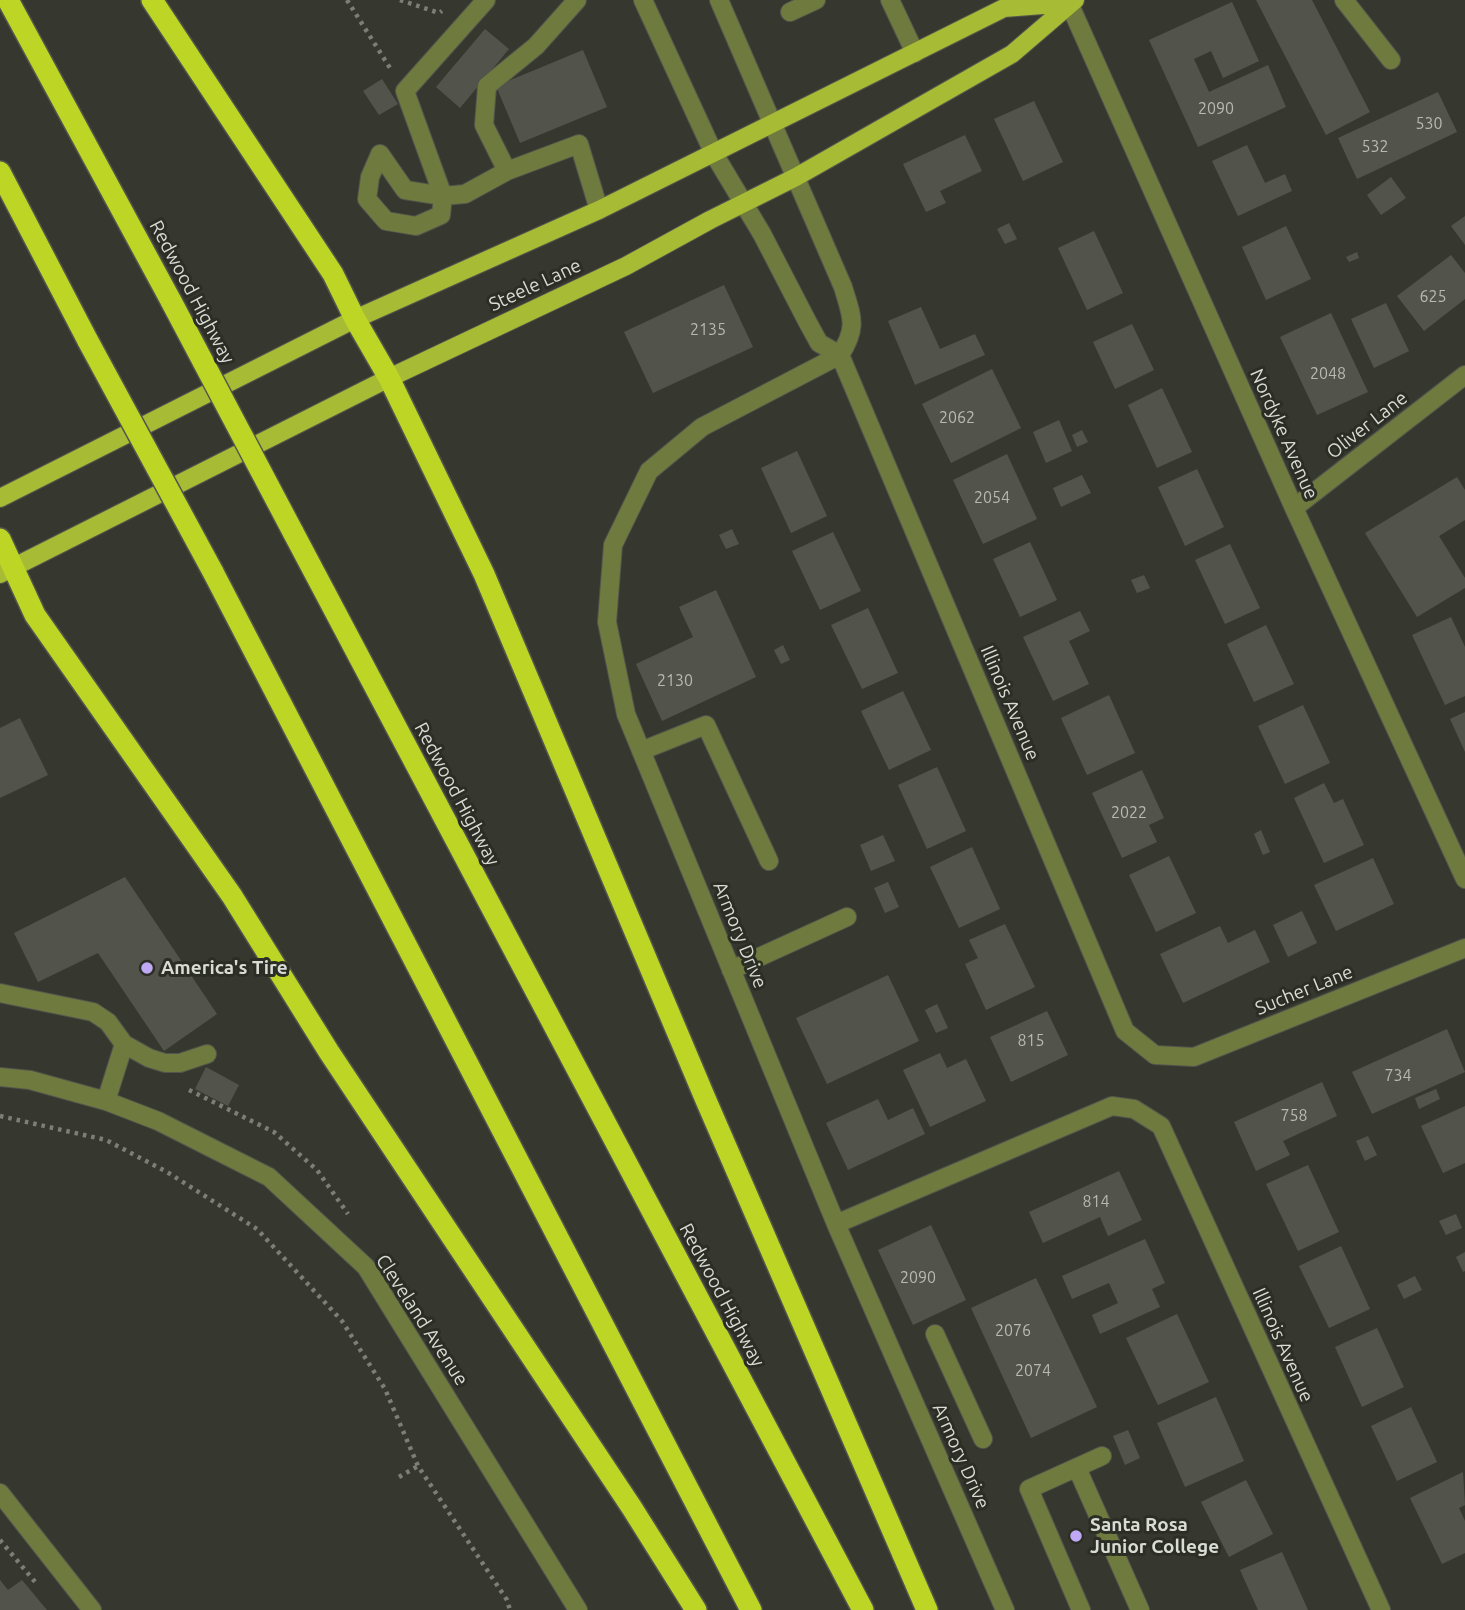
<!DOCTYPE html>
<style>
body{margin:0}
canvas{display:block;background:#36382f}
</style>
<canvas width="1465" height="1610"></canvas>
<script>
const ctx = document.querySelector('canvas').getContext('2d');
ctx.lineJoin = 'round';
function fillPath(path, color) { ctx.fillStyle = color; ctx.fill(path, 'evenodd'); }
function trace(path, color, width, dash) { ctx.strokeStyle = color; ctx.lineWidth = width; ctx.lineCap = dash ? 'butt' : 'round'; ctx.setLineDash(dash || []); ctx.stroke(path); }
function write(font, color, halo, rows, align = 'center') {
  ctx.font = font + ' Ubuntu,sans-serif'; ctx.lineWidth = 6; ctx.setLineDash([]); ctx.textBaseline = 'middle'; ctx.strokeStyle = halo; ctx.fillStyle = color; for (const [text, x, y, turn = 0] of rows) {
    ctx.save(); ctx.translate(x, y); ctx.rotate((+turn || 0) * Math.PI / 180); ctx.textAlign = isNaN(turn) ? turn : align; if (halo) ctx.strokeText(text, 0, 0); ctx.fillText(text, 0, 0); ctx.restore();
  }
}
const building = new Path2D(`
 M1256,0H1312L1370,112L1326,135Z
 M1232,2L1259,61L1223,78L1211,51L1194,59L1209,92L1268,65L1286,107L1198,147L1149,40Z
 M485,29L509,49L460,108L436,87Z
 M583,50L607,107L520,143L496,86Z
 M382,79L398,104L379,115L363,91Z
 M1438,92L1457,132L1357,179L1338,138Z
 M1034,101L1063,162L1023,181L994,119Z
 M965,135L982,171L940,191L946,203L926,212L903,164Z
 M1247,145L1265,183L1285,174L1292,191L1238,216L1212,161Z
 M1391,177L1406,198L1381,215L1367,195Z
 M1465,216V245L1451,226Z
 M1009,223L1017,239L1005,244L997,229Z
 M1286,226L1311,279L1266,300L1242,247Z
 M1094,231L1123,293L1087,310L1058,248Z
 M1357,252L1359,258L1349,262L1346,257Z
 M1451,255L1465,273V299L1424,331L1397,296Z
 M724,285L753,347L653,393L624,332Z
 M1386,303L1409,351L1374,368L1351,319Z
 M921,307L940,349L975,334L985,355L915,385L888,321Z
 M1331,313L1368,392L1317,415L1280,337Z
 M1132,324L1154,370L1115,389L1093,342Z
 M992,369L1021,428L951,463L922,404Z
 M1162,388L1192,452L1157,468L1128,405Z
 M1059,420L1072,451L1046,463L1033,432Z
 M1082,430L1088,442L1077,447L1072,435Z
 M797,451L827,516L791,533L761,468Z
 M1007,454L1037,519L983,544L953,480Z
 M1197,469L1224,527L1185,546L1158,487Z
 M1082,475L1091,493L1061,507L1053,488Z
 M1457,477L1465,490V520L1439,536L1465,578V588L1417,617L1365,533Z
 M732,529L739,544L726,549L719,535Z
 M833,532L861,591L820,610L792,551Z
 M1030,542L1057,600L1020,617L993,559Z
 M1230,544L1260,608L1225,624L1195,560Z
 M1144,575L1150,588L1137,593L1131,580Z
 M716,590L756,677L662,721L636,664L693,637L679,607Z
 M868,608L898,673L862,689L831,625Z
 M1080,611L1090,631L1069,641L1089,684L1053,701L1023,637Z
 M1451,617L1465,647V696L1445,705L1412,635Z
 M1266,625L1294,684L1254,702L1227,644Z
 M783,645L790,660L781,664L774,650Z
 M903,691L931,750L889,770L861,711Z
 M1109,695L1135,753L1087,775L1061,718Z
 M1303,705L1330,763L1285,784L1258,726Z
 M1465,712V752L1450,719Z
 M20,718L48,775L0,798V728Z
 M937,767L966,831L927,849L898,785Z
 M1142,770L1164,818L1149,825L1157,842L1122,858L1092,793Z
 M1324,783L1334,803L1343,799L1364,845L1324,863L1294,798Z
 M1261,830L1270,852L1263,855L1254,834Z
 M883,835L895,861L871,871L860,845Z
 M972,847L1000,909L959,928L930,867Z
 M1169,856L1196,913L1156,932L1129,875Z
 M1373,858L1394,904L1336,931L1314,885Z
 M125,877L217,1014L164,1051L98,953L38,982L14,933Z
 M888,882L899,907L885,913L874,888Z
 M1302,911L1317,943L1288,957L1273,925Z
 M1005,924L1035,987L986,1010L965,964L978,958L969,940Z
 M1220,926L1228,943L1255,930L1270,962L1183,1003L1160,954Z
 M888,975L919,1041L827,1084L796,1018Z
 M937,1004L948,1028L936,1033L925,1010Z
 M1047,1011L1068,1055L1011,1082L990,1037Z
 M1447,1029L1465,1072L1372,1114L1352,1072Z
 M940,1053L947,1068L966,1059L986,1101L930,1127L903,1070Z
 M206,1067L239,1085L228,1106L195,1089Z
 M1322,1082L1337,1116L1283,1141L1290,1155L1256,1171L1234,1122Z
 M1436,1089L1440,1099L1419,1109L1415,1098Z
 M878,1099L888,1120L913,1108L925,1134L848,1170L826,1123Z
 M1465,1106V1163L1443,1173L1421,1126Z
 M1368,1136L1377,1155L1365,1161L1356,1141Z
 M1308,1165L1339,1232L1298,1251L1266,1184Z
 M1119,1171L1142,1220L1108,1236L1100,1217L1043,1243L1029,1212Z
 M1456,1214L1462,1228L1446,1235L1439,1221Z
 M931,1225L966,1300L913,1325L878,1250Z
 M1145,1239L1165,1283L1152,1289L1160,1307L1100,1334L1092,1315L1118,1303L1109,1283L1072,1299L1062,1276Z
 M1341,1246L1370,1309L1329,1328L1299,1266Z
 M1465,1252V1271L1463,1272L1456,1257Z
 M1415,1276L1422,1290L1404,1299L1397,1285Z
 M1036,1278L1097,1407L1031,1438L971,1308Z
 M1177,1314L1209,1382L1158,1405L1126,1338Z
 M1377,1328L1404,1387L1362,1407L1335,1347Z
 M1216,1397L1244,1461L1185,1487L1157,1423Z
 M1411,1407L1437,1462L1397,1481L1371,1426Z
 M1128,1430L1140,1458L1125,1465L1113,1436Z
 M1463,1472L1465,1505L1459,1508L1465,1521V1553L1442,1564L1410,1498Z
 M1246,1480L1273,1534L1229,1557L1201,1502Z
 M1282,1552L1308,1610H1258L1240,1570Z
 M0,1580L8,1590L22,1580L47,1610H0Z`);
const path = new Path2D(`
 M347,0L390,68L392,66
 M400,0L439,13L442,11
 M189,1090L274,1132L317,1170L348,1214
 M0,1116L106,1140L167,1172L257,1229L342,1321L385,1389L418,1466L507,1600L510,1610
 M399,1477L418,1466
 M0,1540L36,1583`);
const minor = new Path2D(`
 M643,0L714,154L762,234L807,321L819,343L840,355L1125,1031L1155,1055L1194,1057L1465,948
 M719,0L843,287C852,317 858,327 840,355
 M890,0L915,53
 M1344,0L1391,60
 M1069,3L1294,508L1465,879
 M790,12L816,0
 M380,154L370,177L367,199L386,221L416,226L441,215L443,196L405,91L486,0
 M380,154L405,190L443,196L465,194L507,171L579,144L599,210
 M507,171L484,125L487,86L536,46L577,0
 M840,355L702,427L649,471L613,545L607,622L626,714L836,1224L1005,1610
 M1294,508L1465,375
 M641,751L706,725L769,861
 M731,970L847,917
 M0,993L93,1012L108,1022L124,1044L149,1058L165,1063H180L207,1054
 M0,1077L30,1080L106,1101L158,1121L269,1177L366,1267L578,1610
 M106,1101L124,1044
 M836,1224L1112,1106L1134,1109L1161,1126L1381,1610
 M935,1334L983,1439
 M1077,1468L1140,1610
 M0,1493L92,1610
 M1081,1610L1029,1489L1102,1456`);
const major = new Path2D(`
 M0,498L355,319L599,210L1004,8L1069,3
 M0,574L389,378L626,266L710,220L796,177L1012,54L1075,0`);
const highway = new Path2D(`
 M8,0L171,301
 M152,0L333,274L355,319L389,378L484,574L705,1098L927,1610
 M0,172L88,341
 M293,532L863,1610
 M0,539L35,615L232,896L329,1052L632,1508L696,1610
 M213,572L751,1610`);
const highwayBridge = new Path2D(`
 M171,301L293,532
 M88,341L213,572`);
const markers = [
 [147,968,7,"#bfa9f4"],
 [1076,1536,7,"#bfa9f4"]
];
const numberNames = [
 ["2090",1216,109],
 ["530",1429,124],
 ["532",1375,147],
 ["625",1433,297],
 ["2135",708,330],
 ["2048",1328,374],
 ["2062",957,418],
 ["2054",992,498],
 ["2130",675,681],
 ["2022",1129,813],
 ["815",1031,1041],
 ["734",1398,1076],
 ["758",1294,1116],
 ["814",1096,1202],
 ["2090",918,1278],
 ["2076",1013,1331],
 ["2074",1033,1371]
];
const streetNames = [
 ["Steele Lane",535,285,-25],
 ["Redwood Highway",192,292,62],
 ["Oliver Lane",1367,425,-38],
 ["Nordyke Avenue",1284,434,66],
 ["Illinois Avenue",1010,703,67],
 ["Redwood Highway",457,794,62],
 ["Armory Drive",740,935,68],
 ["Sucher Lane",1304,990,-22],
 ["Redwood Highway",722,1295,62],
 ["Cleveland Avenue",422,1320,57],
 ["Illinois Avenue",1283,1345,66],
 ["Armory Drive",961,1456,66]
];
const poiNames = [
 ["America's Tire",161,968],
 ["Santa Rosa",1090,1525],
 ["Junior College",1090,1547]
];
fillPath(building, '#52544b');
trace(minor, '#53554d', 20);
trace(major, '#53554d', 20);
trace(highway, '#53554d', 24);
trace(path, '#7d7f77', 4.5, [3.5, 5]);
trace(minor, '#6f7a3f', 18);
trace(major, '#a7bb34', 18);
trace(highway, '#bdd524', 21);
trace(highwayBridge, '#53554d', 24, []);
trace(highwayBridge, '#bdd524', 21);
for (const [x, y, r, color] of markers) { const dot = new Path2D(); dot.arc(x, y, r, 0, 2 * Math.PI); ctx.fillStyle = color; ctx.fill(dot); trace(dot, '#2c2e25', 2.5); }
write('16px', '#b7b9b2', null, numberNames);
write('19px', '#d9dbd5', '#2c2e25', streetNames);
write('bold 19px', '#d9dbd5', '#2c2e25', poiNames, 'left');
</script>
